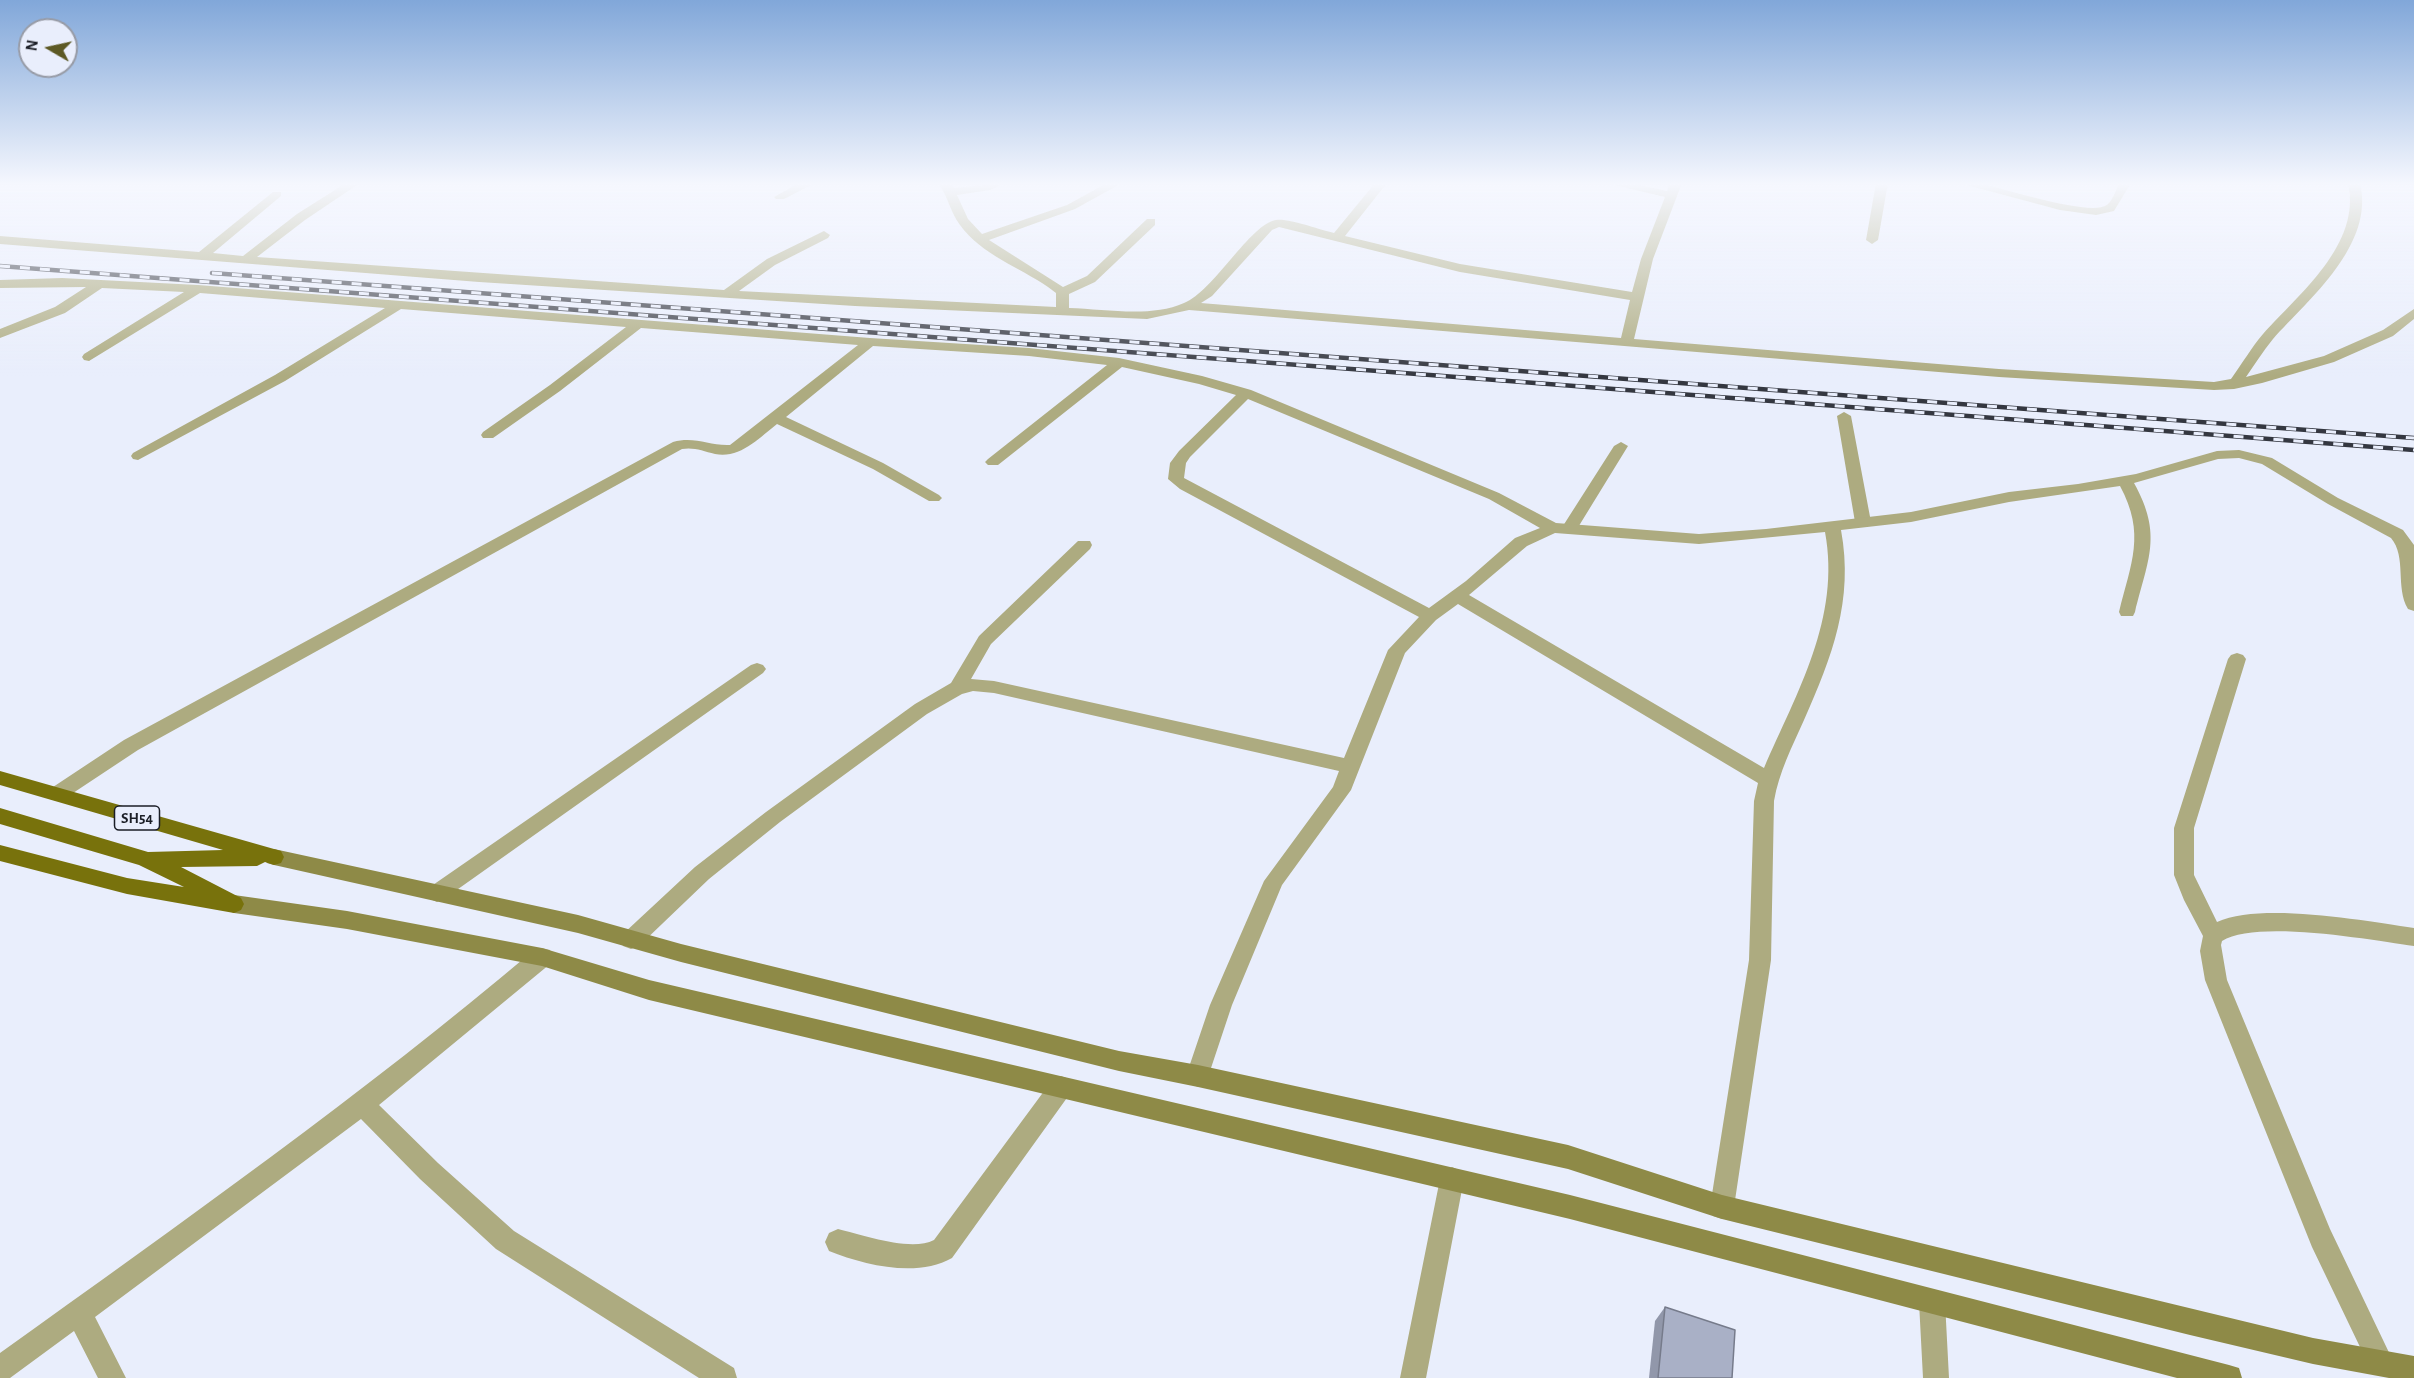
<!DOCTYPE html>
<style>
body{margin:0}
#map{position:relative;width:2414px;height:1378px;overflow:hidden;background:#e9eefc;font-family:"Alegreya Sans",sans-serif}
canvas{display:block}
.north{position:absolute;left:18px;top:18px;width:60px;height:60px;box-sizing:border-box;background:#e9eefc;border:2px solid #979ba6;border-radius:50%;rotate:279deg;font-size:16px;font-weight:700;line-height:24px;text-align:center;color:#1b1e26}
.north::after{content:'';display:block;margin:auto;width:21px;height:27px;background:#5c5925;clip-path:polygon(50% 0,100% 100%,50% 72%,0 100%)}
</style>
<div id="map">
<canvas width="2414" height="1378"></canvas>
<div class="north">N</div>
</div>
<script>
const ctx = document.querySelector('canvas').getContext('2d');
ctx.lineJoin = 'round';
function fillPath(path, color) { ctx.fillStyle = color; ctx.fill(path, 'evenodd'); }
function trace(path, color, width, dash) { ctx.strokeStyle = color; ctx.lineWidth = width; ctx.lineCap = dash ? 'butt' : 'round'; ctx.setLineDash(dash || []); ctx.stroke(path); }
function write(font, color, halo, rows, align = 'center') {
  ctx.font = font + ' "Alegreya Sans",sans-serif'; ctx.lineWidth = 5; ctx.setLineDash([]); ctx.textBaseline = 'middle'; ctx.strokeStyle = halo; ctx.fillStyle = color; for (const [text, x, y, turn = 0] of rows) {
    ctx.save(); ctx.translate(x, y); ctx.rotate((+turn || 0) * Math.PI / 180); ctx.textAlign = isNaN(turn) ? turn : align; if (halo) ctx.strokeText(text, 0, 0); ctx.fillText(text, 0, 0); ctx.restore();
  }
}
const lane = new Path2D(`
 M1844,412L1851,416L1871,522L1863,527L1855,522L1837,416Z
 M1621,442L1628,446L1577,529L1575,533H1563L1561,529L1614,446Z
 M1061,1076L1069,1079L1073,1087L1069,1095L952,1258C917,1278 864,1265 829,1251L825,1242L829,1233L838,1229C863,1235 911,1252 934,1240L1053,1079Z
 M1452,1167L1461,1171L1464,1179L1426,1378H1400L1440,1179L1443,1171Z`);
const street = new Path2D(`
 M346,183H360L305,220L257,257L724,290L767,259L824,231L830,235L828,238L775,265L739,291L1056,307V293L1048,287C1019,267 982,255 960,225C950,212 948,196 938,183H950L954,188L1005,183L990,190L957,195L968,219L982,234L1067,205L1107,183H1122L1075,209L989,240L1063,287L1087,276L1147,219H1155V225L1095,282L1069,294V308C1106,309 1150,318 1184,303C1214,291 1250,224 1276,220C1289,218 1320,230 1334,233L1375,183H1387L1345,236L1460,264L1632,292L1641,259L1665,197L1606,183H1630L1667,191L1670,183H1682L1653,259L1634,339L1999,369L2214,382L2231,379C2242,364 2251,348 2263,334C2299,294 2362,244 2348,183H2360C2375,245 2309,299 2273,339C2263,351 2255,364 2246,377L2324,356L2383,330L2414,309V319L2393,336L2334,362L2262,383L2234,389L2214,390L1999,377L1189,310L1147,319L855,306L479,282L0,244V236L199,252L273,192H281V196L213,253L243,256L297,214ZM1279,227L1460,272L1630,300L1621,338L1201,303L1212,296L1272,230Z
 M799,183H815L784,199H776L774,197Z
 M1876,183H1888L1878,240L1872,244L1866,240Z
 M1959,183C1967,183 1975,182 1983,184C2005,189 2086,215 2105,206C2112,203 2116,190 2119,183H2131L2114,211L2096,215L2060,210Z
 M62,278L198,285L870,338L1029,348L1119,358L1202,376L1251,390L1499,493L1556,523L1699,534L1766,529L1911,512L2009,492L2078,484L2136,474L2217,451L2239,450L2272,458L2338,498L2403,530L2414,545V611L2408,609C2395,587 2407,557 2391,538L2328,504L2262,464L2239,458L2218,459L2134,483C2163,535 2148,559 2135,612L2133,616H2121L2119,612C2131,563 2146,534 2120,486L2009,502L1911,522L1841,530C1854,600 1832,657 1804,720C1792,747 1779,772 1774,801L1771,960L1734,1207L1731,1216L1722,1219L1713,1216L1710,1207L1749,960L1754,801L1758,783L1458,604L1436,620L1405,653L1351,790L1282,885L1232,1005L1206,1083L1198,1087L1190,1083L1186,1076L1210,1005L1264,881L1333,787L1339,771L994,693L973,691L962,694L927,714L780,822L709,879L639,946L631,949L623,946L620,940L623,934L695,867L766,812L915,704L951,683L979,636L1078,541H1090L1092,545L1090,549L991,644L971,679L994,681L1344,758L1388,650L1419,617L1180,489L1168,479L1170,463L1179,451L1236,395L1199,384L1122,367L998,465H988L985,462L988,459L1107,365L1029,356L873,346L786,417L883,463L939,495L942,498L939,501H929L873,469L777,424C759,438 740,459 715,454C703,451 694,447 682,449L138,750L64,799L57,801L50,799L47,794L50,789L124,740L673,442C695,436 709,446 730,445L858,345L641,328L560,391L493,438H483L481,435L483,432L550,385L626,327L401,309L285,381L138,460L133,459L131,456L133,453L275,375L385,308L200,293L89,361L84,360L82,357L84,354L184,292L102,288L65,313L0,338V329L55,307L86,287L0,288V280ZM1248,399L1489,499L1540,528L1515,538L1466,581L1429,608L1184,478L1186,463L1190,457ZM1825,532C1841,618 1797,692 1764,768L1469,595L1527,546L1555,533L1699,544Z
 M2237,653L2243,655L2246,659L2194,828V875L2217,922C2262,902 2364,921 2414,928V946C2372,940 2256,919 2222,941L2221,945L2227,980L2330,1229L2394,1363L2390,1372L2381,1376L2372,1372L2312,1247L2205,980L2200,951L2203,936L2184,900L2174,875V828L2228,659L2231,655Z
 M757,663L763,665L766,669L763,673L444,899L437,902L430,899L427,893L430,887L751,665Z
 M542,948L550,950L553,957L550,964L379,1105L438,1163L514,1231L734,1368L737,1378H699L496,1249L420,1179L361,1119L95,1317L126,1378H98L74,1331L10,1378H0V1353C181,1223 364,1094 534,950Z
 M1932,1289L1941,1293L1945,1302L1949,1378H1923L1919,1302L1923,1293Z`);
const secondary = new Path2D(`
 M274,849L578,915L681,944L1119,1051L1198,1065L1568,1145L1722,1195L2313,1338L2414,1356V1378H2389L2313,1364L2190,1335L1722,1219L1568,1169L1198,1087L1119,1071L681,962L578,933L274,865L267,863L264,857L267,851Z
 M234,895L347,911L542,948L649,980L1570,1195L2229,1365L2239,1368L2242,1378H2177L1570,1219L649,1000L542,966L347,929L234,913L227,910L224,904L227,898Z`);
const primary = new Path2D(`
 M0,771L274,849L281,851L284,857L281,863L274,865L265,862L257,866L181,867L241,898L244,904L241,910L234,913L127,894L0,861V845L127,878L184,887L139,865L0,824V808L148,852L223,850L0,785Z`);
const rail = new Path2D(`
 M0,266L2414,450
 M212,273L2414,438`);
const wall = new Path2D(`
 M1665,1307L1732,1378H1649L1655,1321Z`);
const building = new Path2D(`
 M1665,1307L1735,1330L1732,1378H1658Z`);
const shields = [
 [137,818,45]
];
const shieldNames = [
 ["SH54",137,818]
];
fillPath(lane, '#adab80');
fillPath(street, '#adab80');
fillPath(secondary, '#8e8a47');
fillPath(primary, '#78720c');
trace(rail, '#343740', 4.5);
trace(rail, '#e9eefc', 3, [10]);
fillPath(wall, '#9197aa');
fillPath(building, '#a9b0c6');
trace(building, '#767b8b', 1.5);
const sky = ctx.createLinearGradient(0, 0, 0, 376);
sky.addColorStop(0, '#81a7d9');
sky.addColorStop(0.49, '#f5f7fe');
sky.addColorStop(1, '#f5f7fe00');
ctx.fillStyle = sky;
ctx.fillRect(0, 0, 2414, 376);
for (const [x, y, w] of shields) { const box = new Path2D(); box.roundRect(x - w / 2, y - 12, w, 24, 4.5); ctx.fillStyle = '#e9eefc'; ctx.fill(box); trace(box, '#1b1e26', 1.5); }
write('bold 15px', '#1b1e26', null, shieldNames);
</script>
